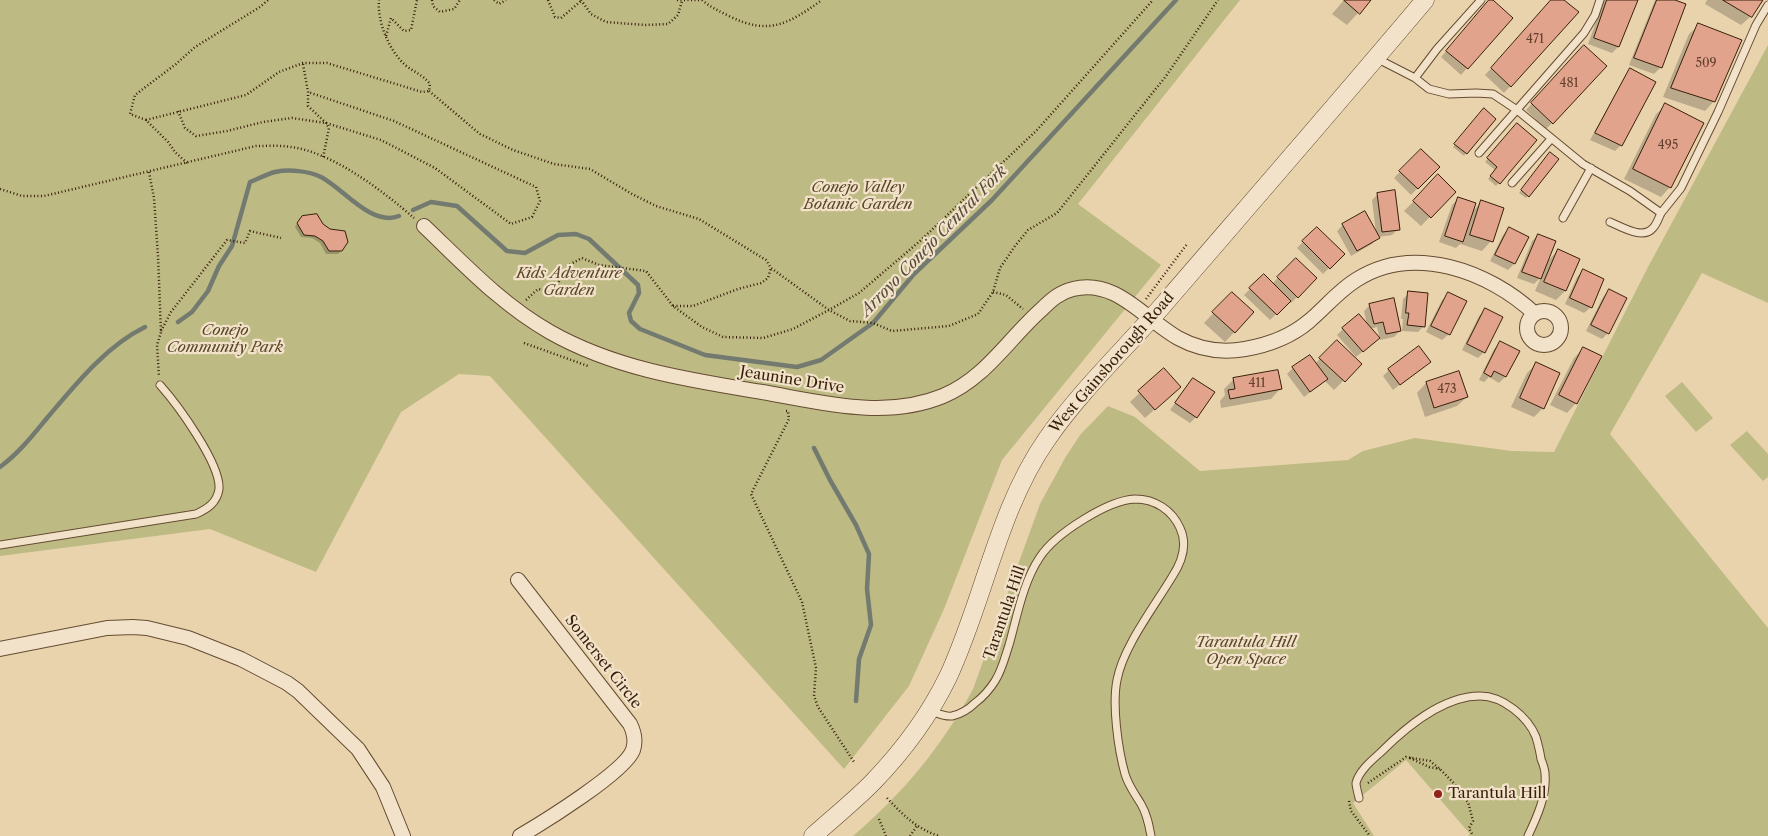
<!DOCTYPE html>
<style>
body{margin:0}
canvas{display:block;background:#e9d3ac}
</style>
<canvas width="1768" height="836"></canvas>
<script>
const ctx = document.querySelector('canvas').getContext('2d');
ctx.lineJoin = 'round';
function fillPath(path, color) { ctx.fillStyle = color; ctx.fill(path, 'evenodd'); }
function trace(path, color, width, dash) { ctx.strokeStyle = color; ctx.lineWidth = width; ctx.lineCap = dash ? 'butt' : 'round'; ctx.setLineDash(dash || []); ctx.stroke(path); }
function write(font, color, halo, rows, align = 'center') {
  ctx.font = font + ' "Libre Caslon Text",serif'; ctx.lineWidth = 4.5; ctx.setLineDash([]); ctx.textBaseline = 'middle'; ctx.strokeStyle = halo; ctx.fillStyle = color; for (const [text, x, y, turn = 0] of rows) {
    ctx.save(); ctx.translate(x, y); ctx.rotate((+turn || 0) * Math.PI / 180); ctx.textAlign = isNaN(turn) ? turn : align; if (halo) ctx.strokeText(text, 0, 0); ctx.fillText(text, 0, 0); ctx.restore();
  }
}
const green = new Path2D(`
 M0,0H1240L1078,204L1161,265L1002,460L944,609L909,686L844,769L490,376L459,374L401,412L316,572L210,529L0,556Z
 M1768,45V303L1702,273L1610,434L1768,628V836H1468L1470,834L1406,760L1353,803L1374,836H853C903,793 941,748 973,689L1040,504L1065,458L1080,435L1108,406L1135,417L1200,471L1348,460L1363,451L1415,438L1512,451L1554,452L1648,267Z
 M1682,382L1713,418L1696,432L1665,396Z
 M1747,431L1768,454V477L1763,481L1730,445Z`);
const shadow = new Path2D(`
 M1344,0H1370L1347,25L1332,14Z
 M1491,0L1511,18L1461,75L1441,57Z
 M1552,0H1562L1577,13L1504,93L1485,75Z
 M1604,0H1637L1618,47L1612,53L1588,44Z
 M1655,0H1672L1661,67L1654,74L1629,65Z
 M1707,0H1761L1751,16L1741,25L1705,4Z
 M1699,25L1714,101L1705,111L1663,97L1689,34Z
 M1578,53L1552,123L1546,129L1526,110Z
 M1631,70L1621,145L1615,151L1590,140L1625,76Z
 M1666,105L1670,187L1661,197L1624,179L1656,114Z
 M1481,113L1466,153L1464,156L1453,147Z
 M1514,127L1536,140L1496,186L1488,179L1495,170L1485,162Z
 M1421,150L1438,167L1411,195L1394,178Z
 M1548,157L1528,196L1526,198L1519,193Z
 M1429,186L1454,192L1421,226L1404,211Z
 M1378,194L1398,229L1392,235L1378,237L1372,244L1351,256L1337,231L1343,225L1376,233L1372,200Z
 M1458,199L1473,211L1481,202L1491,241L1482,251L1460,244L1456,248L1439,242L1452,205Z
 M299,220L341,251L338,254H326L320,243L312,238L301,237L295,227Z
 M1317,228L1343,254L1323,274L1297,248Z
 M1509,229L1514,264L1508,270L1490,261L1503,235Z
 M1538,235L1547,262L1558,250L1565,291L1556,300L1535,291L1541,277L1534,284L1517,278L1532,241Z
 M1296,259L1316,278L1291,303L1289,301L1270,320L1244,295L1264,275L1272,284Z
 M1583,271L1591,307L1584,313L1565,304L1577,277Z
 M1609,291L1608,333L1602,339L1586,331L1603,297Z
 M1409,293L1424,326L1418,332L1402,331L1403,319H1401L1403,299Z
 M1449,294L1465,301L1449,334L1442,340L1426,332L1442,300Z
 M1223,303L1252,313L1225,342L1204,323Z
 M1370,305L1400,331L1394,337L1380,340L1377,327L1370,329L1372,344L1356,357L1337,335L1343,329L1367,325L1364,311Z
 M1485,310L1484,352L1478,358L1462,350L1479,316Z
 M1337,341L1360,364L1334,390L1325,381L1304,397L1287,374L1293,368L1315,364Z
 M1501,343L1505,377L1499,383L1489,377L1484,382L1479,380L1494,349Z
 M1583,349L1576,403L1567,413L1550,405L1574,358Z
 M1429,362L1393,390L1383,376L1389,370Z
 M1536,364L1543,408L1534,417L1511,407L1527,373Z
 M1164,370L1170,396L1145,418L1130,402Z
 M1458,372L1467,397L1457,406L1425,417L1417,393L1426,383Z
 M1193,379L1196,417L1190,423L1170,410Z
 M1233,380L1280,389L1271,399L1221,408L1220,401L1225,395L1224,389Z`);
const stream = new Path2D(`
 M413,210L431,202L457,206L507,251L525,253L558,235L576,234L589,239L638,285L639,293L629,313L631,321L640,329L705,355L797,367L821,360L873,323L914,274L992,200L1176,0
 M178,322L192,312L208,291L219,266L232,246L250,182C258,179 267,174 275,172C289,169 309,171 321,177C343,188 371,227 399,216
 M814,448L830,480L856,525L869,554L867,589L871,625L859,659L856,701
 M0,467C19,453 33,435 47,418C75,385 106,346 145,327`);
const building = new Path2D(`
 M1344,0H1371L1360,14Z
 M1489,0H1493L1513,18L1468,69L1446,51Z
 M1551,0H1564L1579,12L1511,87L1491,68Z
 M1607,0H1638L1619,47L1594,38Z
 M1657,0H1675L1686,4L1662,68L1634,58Z
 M1723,0H1763L1752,17Z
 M1698,23L1742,40L1715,102L1671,88Z
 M1584,45L1607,66L1553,124L1531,103Z
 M1630,68L1656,82L1622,146L1595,133Z
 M1665,103L1704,123L1671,188L1633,169Z
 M1484,108L1496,119L1467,154L1454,144Z
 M1517,123L1537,140L1500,184L1490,176L1497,167L1487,158Z
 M1421,149L1440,167L1418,189L1399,171Z
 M1550,152L1559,159L1529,197L1521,190Z
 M1438,174L1456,192L1431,218L1413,201Z
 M1395,190L1400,230L1382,232L1377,193Z
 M1458,197L1476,203L1463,242L1445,236Z
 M1481,200L1504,208L1493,242L1470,235Z
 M1365,211L1380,238L1357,251L1342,224Z
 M317,214L323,224L330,229L345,231L348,242L342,251H329L323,241L315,236L304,235L297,223L302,216Z
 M1317,227L1345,254L1330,269L1302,241Z
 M1509,227L1529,237L1515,264L1495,255Z
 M1538,234L1556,241L1541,279L1522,272Z
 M1558,249L1580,259L1566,291L1544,282Z
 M1296,258L1317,278L1298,298L1277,277Z
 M1583,269L1604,279L1592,308L1570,298Z
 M1264,274L1291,301L1277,315L1249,288Z
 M1609,289L1627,298L1609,334L1591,325Z
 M1408,291L1428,293L1425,327L1407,325L1409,313H1406Z
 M1232,292L1254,312L1235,333L1212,312Z
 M1448,292L1467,301L1450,335L1431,326Z
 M1394,298L1401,331L1386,334L1383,322L1374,324L1369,304Z
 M1485,308L1503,317L1485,353L1467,344Z
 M1359,314L1380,338L1363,352L1342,328Z
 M1337,340L1362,364L1345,382L1319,358Z
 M1500,341L1520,351L1506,377L1494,371L1491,377L1484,373Z
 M1419,346L1431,362L1400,385L1388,369Z
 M1583,347L1602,356L1577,404L1559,395Z
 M1310,355L1328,379L1310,392L1292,367Z
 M1536,362L1560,373L1544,409L1520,398Z
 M1164,368L1181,387L1155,410L1138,391Z
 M1278,370L1282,389L1230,399L1228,390L1235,389L1233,378Z
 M1459,371L1468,397L1434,408L1426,382Z
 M1193,378L1215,392L1197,418L1175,403Z`);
const path = new Path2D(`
 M432,0L433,6L440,12L454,9L460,0
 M494,0L499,4L506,0
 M548,0L555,17L561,18L581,1
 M581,0L591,14L606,22L645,25L668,24L678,15L682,1
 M677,0H700
 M702,0C710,7 719,11 729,16C769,36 788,24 822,0
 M386,36L391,18L404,31L411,30L417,0
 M303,64L308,92V106L326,123L329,128L323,158
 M429,91L480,134L513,150L554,164L590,169L632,194L656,206L699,219L766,260L771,268L829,310L850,321L873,323L892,331L949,326L978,314L993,292L1000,268L1015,246L1028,230L1057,213L1166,76L1218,0
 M178,111L185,128L196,136L227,131L263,122L292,118L326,123L381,140L435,168L511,224L532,217L540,201L536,187L394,121L308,92
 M146,120L246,95L279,72L303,63H327L422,92L429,91L430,84C423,75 414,72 405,65C389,50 377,22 379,0
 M187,163L175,152L168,142L146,120L130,114L135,95L176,64L195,47L260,7L268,0
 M149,172L154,198L158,256L161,332L157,345L159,377
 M0,189L22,196H44L256,146C267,146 279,145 291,147C332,152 383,191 414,218
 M993,292L1006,295L1023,309
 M1146,299L1187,244
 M526,300L538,289L552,291L555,289L567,266L582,258L599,265L646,271L673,306L702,327L723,337L763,338L793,329L829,310L859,293L920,241L1037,130L1153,0
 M673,306H693L738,289L761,283L768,278L771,268
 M161,331L171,312L227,240L245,243L250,231L281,238
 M524,343L588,366
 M786,411H788L789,419L751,494L802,602L816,668L814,696L818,707L854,762
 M1410,758L1429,767L1440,769
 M1368,783L1406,757L1430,761L1441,770L1462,792V797L1468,802L1473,821L1469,828L1473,836
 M887,798C903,815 917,829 939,836
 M1349,801L1351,811L1370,836
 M879,819L886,836
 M910,836L917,826`);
const service = new Path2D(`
 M1376,58L1415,78L1429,89L1449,94L1476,93L1493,94L1517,110L1583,164L1630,191L1661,213L1681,188L1718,112L1756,25L1768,5
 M1415,78L1437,49L1481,0
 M1479,153L1584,33L1595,15L1600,0
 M1512,183L1551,139
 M1563,218L1591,168
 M1610,222C1622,227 1643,240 1653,228C1657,224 1659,217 1661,213
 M0,545L196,514C207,509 217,503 219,489C221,464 177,404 160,385
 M931,711C937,713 945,717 952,716C961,714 969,709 975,703C983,697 990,689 995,681C1002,670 1005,657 1009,645C1017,617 1023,582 1040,557C1055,534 1108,500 1135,499C1155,499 1172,510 1180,528C1188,545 1182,562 1172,577C1154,607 1123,647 1117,680C1112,705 1118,749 1125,774C1128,785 1135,794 1141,804C1147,814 1149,825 1151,836
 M1359,798C1358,793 1356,787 1356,783C1359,771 1371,761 1380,753C1405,728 1442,696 1480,696C1503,696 1528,717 1536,737C1538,744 1540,752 1541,759C1543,764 1545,769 1545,774C1547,795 1537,817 1528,836`);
const minor = new Path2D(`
 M424,226C465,265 501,304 550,332C615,369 689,380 762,392C821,402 885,420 943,396C985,379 1009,338 1042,309C1051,300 1060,292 1073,289C1116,278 1144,319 1178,338C1198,349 1222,353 1245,349C1268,345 1290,337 1308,322C1325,308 1337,292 1356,280C1413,243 1489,271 1535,314
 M1527 328a17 17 0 1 1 34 0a17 17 0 1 1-34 0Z
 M518,580L630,724C634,732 636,741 633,750C625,772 542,823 520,836
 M0,649L107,628L133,627L147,628L188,638L241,659L287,683L298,691L358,749L383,787L403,836`);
const tertiary = new Path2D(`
 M813,836C832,819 853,802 872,783C902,752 929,716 948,677C984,600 998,509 1047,439C1081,390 1125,349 1164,304C1251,203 1339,102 1425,0`);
const markers = [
 [1438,794,5,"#8f2418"]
];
const numberNames = [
 ["471",1535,40],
 ["509",1706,64],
 ["481",1569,84],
 ["495",1668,146],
 ["411",1257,384],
 ["473",1447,390]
];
const parkNames = [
 ["Conejo Valley",858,188],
 ["Botanic Garden",858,205],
 ["Kids Adventure",569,274],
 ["Garden",569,291],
 ["Conejo",225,331],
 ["Community Park",225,348],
 ["Tarantula Hill",1246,643],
 ["Open Space",1246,660]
];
const streetNames = [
 ["West Gainsborough Road",1112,363,-49],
 ["Jeaunine Drive",792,380,9],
 ["Tarantula Hill",1005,613,-71],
 ["Somerset Circle",603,662,52]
];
const poiNames = [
 ["Tarantula Hill",1448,794]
];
const waterNames = [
 ["Arroyo Conejo Central Fork",934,241,-46]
];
fillPath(green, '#beba84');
fillPath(shadow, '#0003');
trace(stream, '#737a6f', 4.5);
fillPath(building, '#e2a38d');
trace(building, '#391f0a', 1);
trace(service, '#654c32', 9);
trace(minor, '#654c32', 16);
trace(tertiary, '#654c32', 19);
trace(path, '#391f0a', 2.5, [1, 2.5]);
trace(service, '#f1e2c9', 7);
trace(minor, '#f1e2c9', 14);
trace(tertiary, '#f1e2c9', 18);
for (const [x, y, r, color] of markers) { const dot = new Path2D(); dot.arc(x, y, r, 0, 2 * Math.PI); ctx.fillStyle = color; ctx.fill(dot); trace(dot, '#f1e2c9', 2); }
write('12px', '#63402b', null, numberNames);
write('italic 15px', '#5a4628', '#f1e2c9', parkNames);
write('15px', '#391f0a', '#f1e2c9', streetNames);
write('15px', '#391f0a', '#f1e2c9', poiNames, 'left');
write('italic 16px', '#564c3d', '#f1e2c9', waterNames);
</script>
